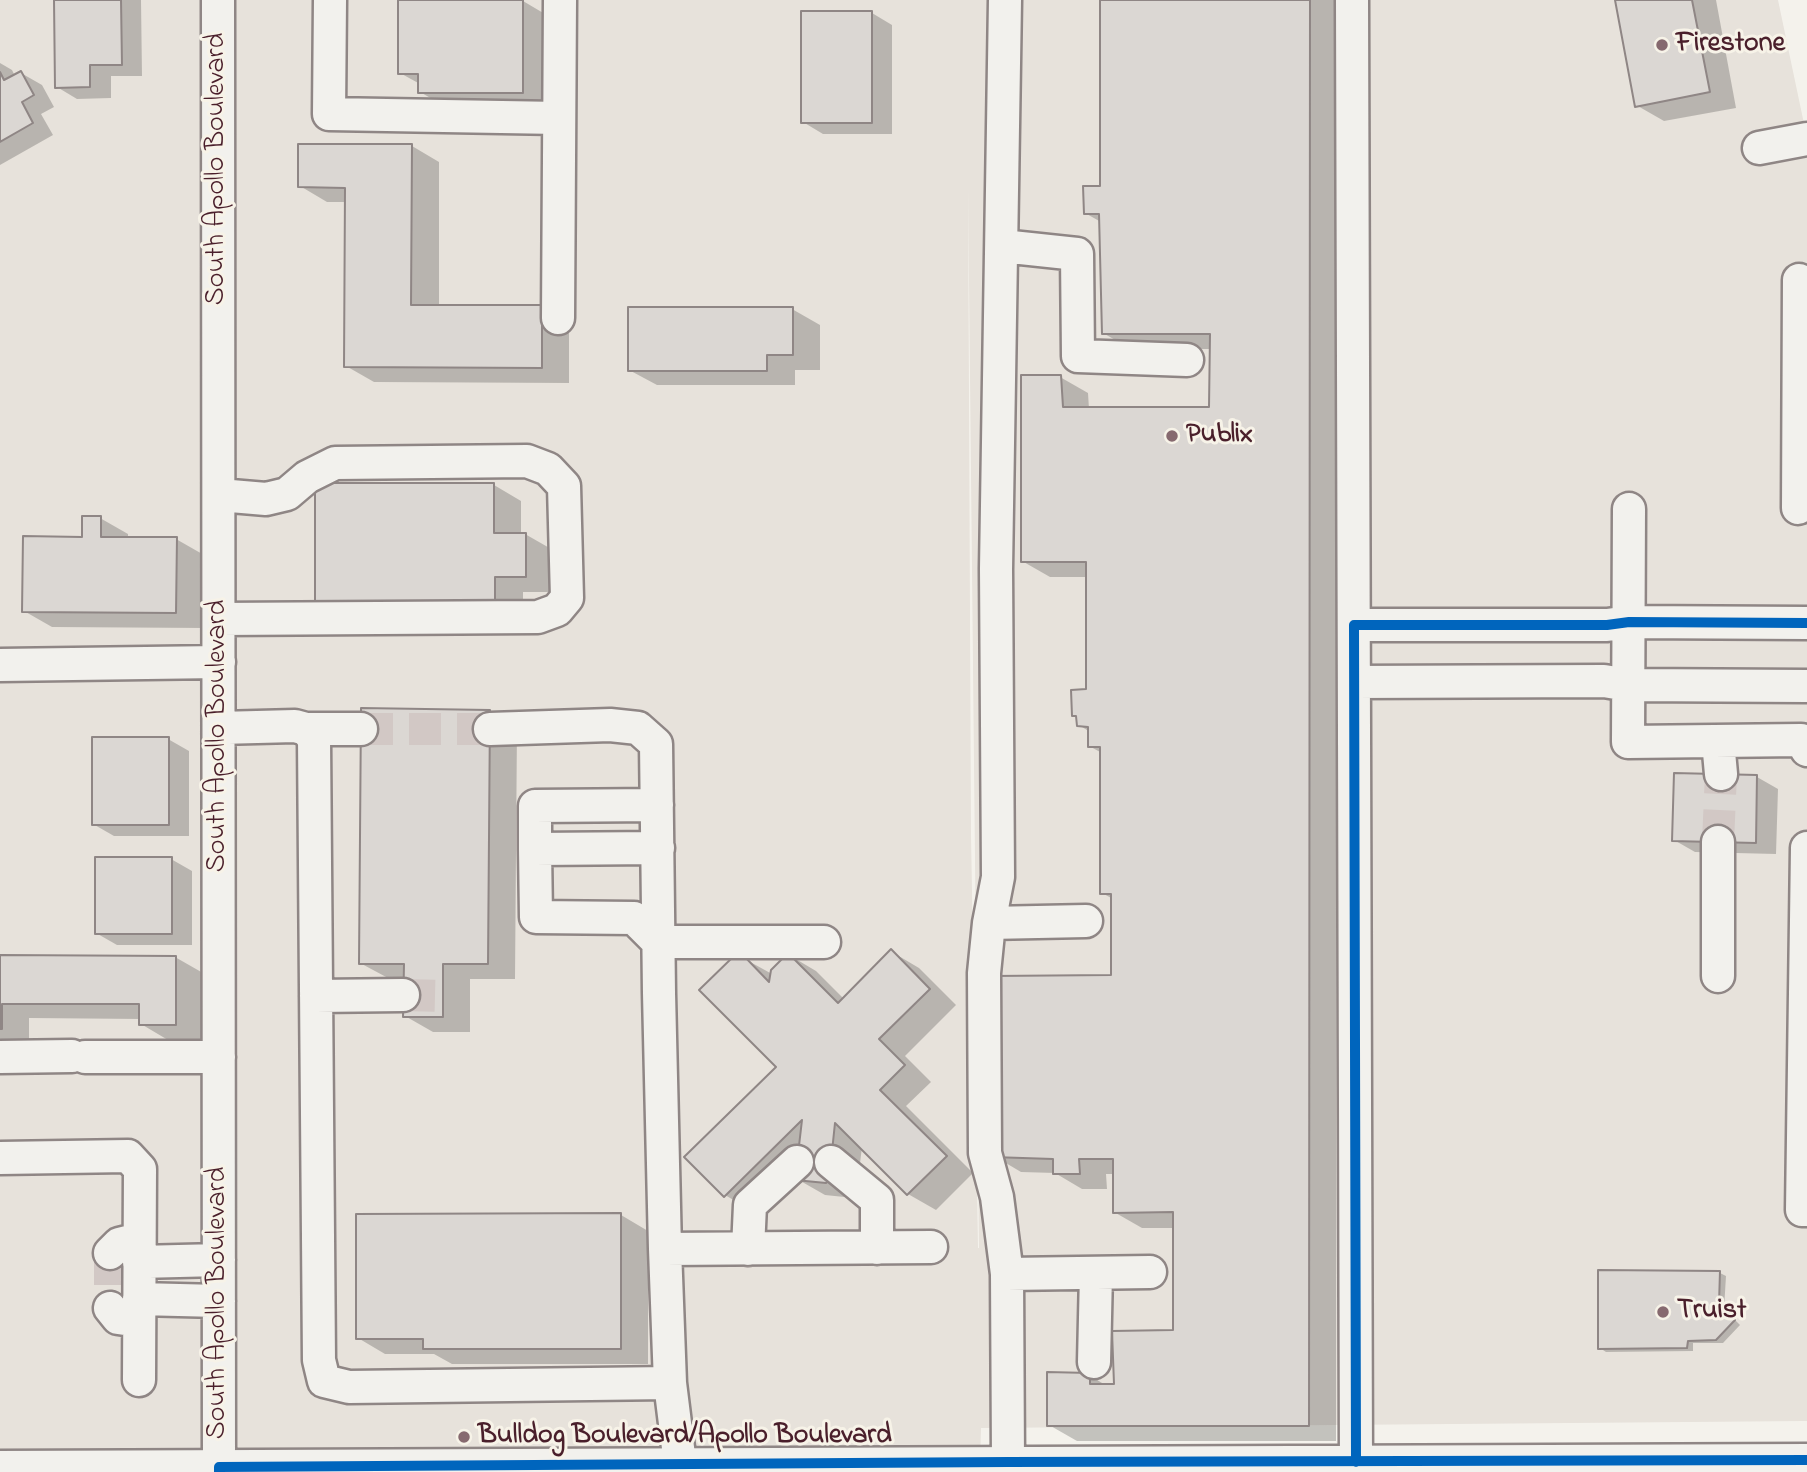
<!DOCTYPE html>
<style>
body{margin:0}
canvas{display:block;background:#f4f2ec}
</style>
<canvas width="1807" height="1472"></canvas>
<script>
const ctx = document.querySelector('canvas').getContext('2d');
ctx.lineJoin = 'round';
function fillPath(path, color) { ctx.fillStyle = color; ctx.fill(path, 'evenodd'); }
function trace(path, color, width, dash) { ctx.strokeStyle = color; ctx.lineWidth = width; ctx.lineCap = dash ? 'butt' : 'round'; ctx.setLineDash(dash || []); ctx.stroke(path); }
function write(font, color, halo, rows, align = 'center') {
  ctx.font = font + ' "Indie Flower",sans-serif'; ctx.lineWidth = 6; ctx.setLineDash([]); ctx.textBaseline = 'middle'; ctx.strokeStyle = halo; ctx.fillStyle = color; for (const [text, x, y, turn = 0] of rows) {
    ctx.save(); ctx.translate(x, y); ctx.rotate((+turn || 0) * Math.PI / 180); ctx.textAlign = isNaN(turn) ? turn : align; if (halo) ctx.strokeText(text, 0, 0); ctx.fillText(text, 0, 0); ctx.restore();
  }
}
const built = new Path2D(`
 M0,0H1778L1807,138V1421L981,1428L980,1462L0,1472ZM968,182L979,1248H978L971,834Z`);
const shadow = new Path2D(`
 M56,0H141L142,76H111V98L77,99L57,87Z
 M1102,0H1337L1336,1441H1077L1049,1425L1089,1375L1107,1386H1116L1174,1332V1228H1142L1114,1212L1115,1174H1106L1107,1189H1082L1055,1173L1021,1172L994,1156L1113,976V899L1102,893V753L1089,746L1090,732L1079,725L1078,717L1073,715L1088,691V577H1050L1022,561L1060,377L1088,393L1089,409L1211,408V349H1131L1103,333L1101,222L1085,213L1102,188Z
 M1616,0H1716L1736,108L1664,121L1636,105Z
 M523,1L550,17V108H448L420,92V84L400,73Z
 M872,13L892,25V134H823L803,122Z
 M0,63L12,70L15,76L21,73L42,85L54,107L41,114L53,135L0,165Z
 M412,146L439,162V306L541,307L569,323V383L374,382L346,366L347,202H327L300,186Z
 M792,309L820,325V370H795V385H657L629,370Z
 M494,485L521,501V534H525L553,550V592H523V617H344L316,601Z
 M100,518L128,534V539H176L204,555V628L52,627L24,611Z
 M489,711L517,727L515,979H470V1032H433L405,1016V979L388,978L360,963Z
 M168,739L189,751V836H114L93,824Z
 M1757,777L1778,789L1776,854L1695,852L1674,840Z
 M171,859L192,871V945H117L96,933Z
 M892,952L919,968L956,1005L905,1056L931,1082L906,1106L973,1173L936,1210L908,1194L862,1147L856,1196L854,1198L825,1195L797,1179L752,1211L725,1195L778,1067L743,958L772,974L789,955L816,971L844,999Z
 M0,957H175L203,973V1040H168L141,1024V1019L29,1018V1044H10L0,1039Z
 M621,1215L648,1231V1364H452L434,1354H385L358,1338Z
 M1720,1273L1726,1276L1724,1309L1740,1325L1723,1343H1693V1351L1606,1352L1600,1348Z`);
const building = new Path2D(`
 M54,0H121L122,65H90V87L55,88Z
 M398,0H523V93H418V74H398Z
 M1100,0H1310L1309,1426H1047V1372L1090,1373V1384H1114L1112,1331L1173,1330V1212L1113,1213V1159H1079L1080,1174H1053V1159L992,1157V976L1111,975V894H1100V747H1088V727L1077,726L1076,716H1072L1071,690L1086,689V562H1021V375H1061L1063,407H1209L1210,334H1102L1099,214H1084L1083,186H1100Z
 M1615,0H1692L1710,92L1635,107Z
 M801,11H872V123H801Z
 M21,71L34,95L22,102L33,123L0,142V72L4,80Z
 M298,144H412L411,305H542V368L344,367L345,188L298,187Z
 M628,307H793V355H767V371H628Z
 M315,483H494V533H526V577H495V602H315Z
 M82,516H101V537H177L176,613L22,612L23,536L82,537Z
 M361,708L490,710L488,964H443V1017H403L404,964H359Z
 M92,737H169V825H92Z
 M1674,773L1757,775L1756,843L1672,841Z
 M95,857H172V934H95Z
 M891,949L930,989L879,1039L905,1065L880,1090L947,1156L907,1195L835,1123L829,1180L826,1183L795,1180L802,1120L724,1197L684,1157L776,1067L699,990L735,955L744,956L769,982L771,970L788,953L838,1003Z
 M0,955L176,956V1025H139V1004H2V1029H0Z
 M621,1213V1349H423V1339H356V1214Z
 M1598,1270L1720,1271L1719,1304L1735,1320L1716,1340L1688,1341L1687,1348L1598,1349Z`);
const minorTunnel = new Path2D(`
 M361,729H490
 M1718,842L1721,774
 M403,995L443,996
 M110,1253V1308`);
const minor = new Path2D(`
 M218,0L219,1472
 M330,0L329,114L559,118
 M1005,0L996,569L998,877L989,923L984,973L985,1153L997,1197L1007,1274L1008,1462
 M1352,0L1356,1462
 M1759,148L1807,139
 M1002,246L1077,254L1078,356L1187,360
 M558,318L560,0
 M219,495L266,499L287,494L307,477L335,463L527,461L548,469L564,486L567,598L557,610L538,617L219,619
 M1798,508L1799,280
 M1629,509L1628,742L1801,740L1807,750
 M1354,625H1607L1629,622L1807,623
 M0,665L219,662
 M1354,682L1604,681L1628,685L1807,686
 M219,728L295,726L306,729L314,739L319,1360L324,1381L349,1387L670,1383
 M306,729H361
 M490,729L610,725L638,728L656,744L659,993L665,1249
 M1718,741L1721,774
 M1718,842V976
 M658,848L535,849L536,917L634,918L658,942H824
 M1807,848L1802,1210H1807
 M535,849V806L657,805
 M989,923L1086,921
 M316,996L403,995
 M0,1057L72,1056
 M85,1057H219
 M0,1158L128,1156L140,1169L139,1380
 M831,1162L877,1200V1248
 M748,1249L750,1205L797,1162
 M110,1253L119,1244L139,1239
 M139,1262L219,1260
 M1007,1274L1150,1272
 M139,1299L219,1301
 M110,1308L118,1318L139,1321
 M1094,1362L1096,1273
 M0,1467L1807,1460
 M681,1472L670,1383L665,1249L931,1247`);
const bus1 = new Path2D(`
 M1356,1462L1354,625H1607L1629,622L1807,623
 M219,1472V1467L1008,1462L1807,1460`);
const markers = [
 [1662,45,7,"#86696f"],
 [1172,436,7,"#86696f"],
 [1663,1312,7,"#86696f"],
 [464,1437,7,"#86696f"]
];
const poiNames = [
 ["Firestone",1676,45],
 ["Publix",1186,436],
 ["Truist",1677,1312],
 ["Bulldog Boulevard/Apollo Boulevard",478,1437]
];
const streetNames = [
 ["South Apollo Boulevard",218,169,-90],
 ["South Apollo Boulevard",219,736,-90],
 ["South Apollo Boulevard",219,1303,-90]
];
fillPath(built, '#e7e2db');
fillPath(shadow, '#0003');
fillPath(building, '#dbd7d3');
trace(building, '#8f8685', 2);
trace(minorTunnel, '#d2c8c5', 32, [32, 16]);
trace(minor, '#8f8685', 37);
trace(minor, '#f2f1ed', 32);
trace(bus1, '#0065bd', 10);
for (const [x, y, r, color] of markers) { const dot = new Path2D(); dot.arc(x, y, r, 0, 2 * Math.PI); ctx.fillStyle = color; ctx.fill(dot); trace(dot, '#f7f3e8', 2.5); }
write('bold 28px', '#4a1f2b', '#f7f3e8', poiNames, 'left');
write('28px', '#4a1f2b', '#f7f3e8', streetNames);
</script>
